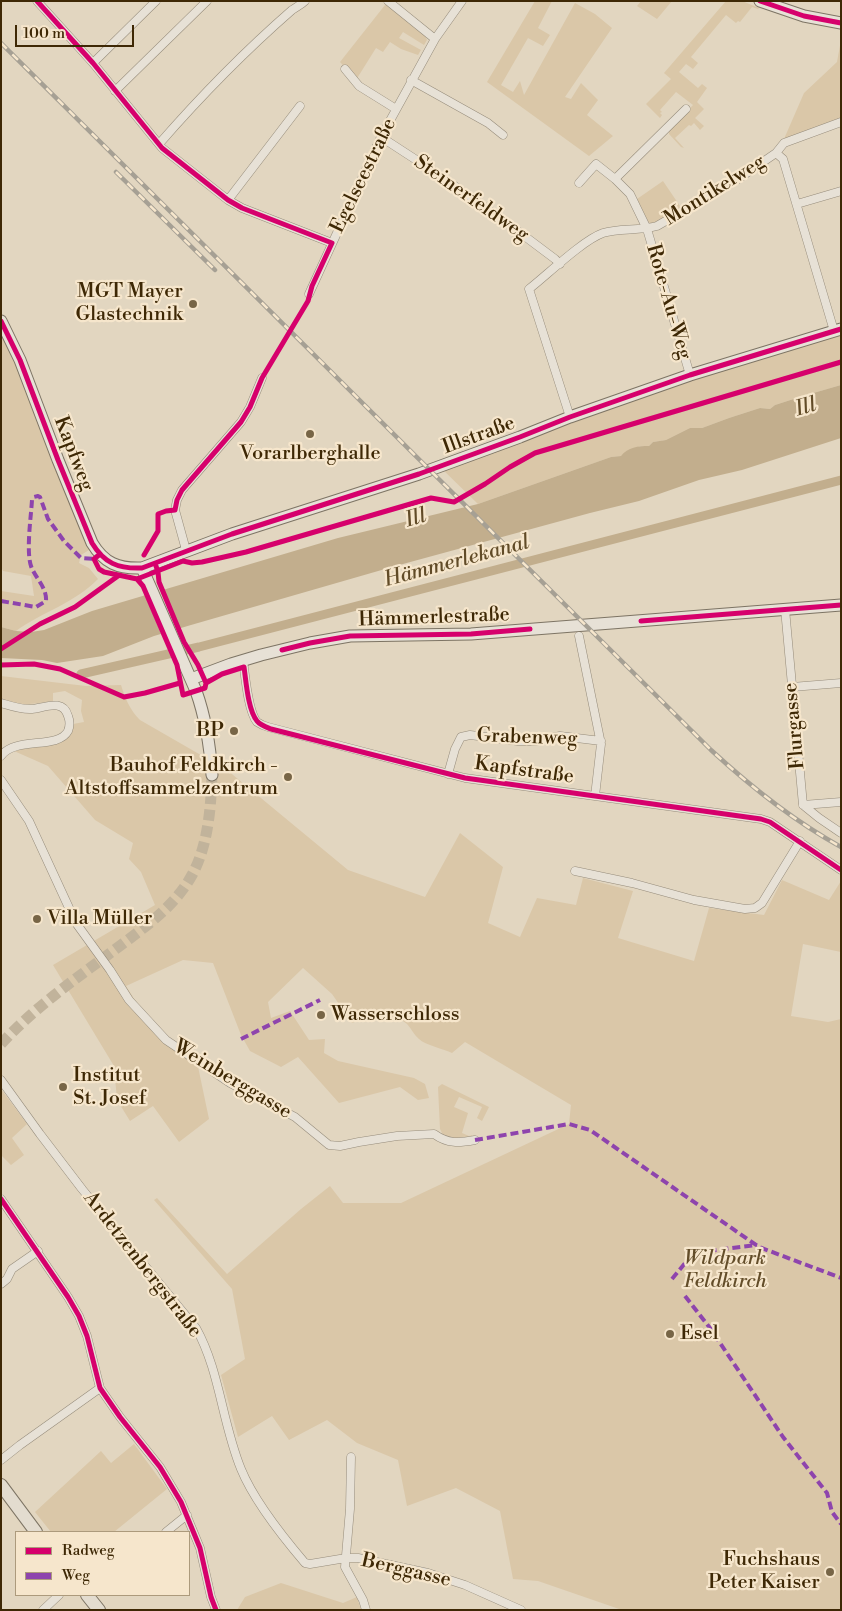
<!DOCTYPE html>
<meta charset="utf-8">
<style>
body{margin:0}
#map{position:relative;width:842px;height:1611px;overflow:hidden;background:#e2d6c0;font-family:"Libre Bodoni",serif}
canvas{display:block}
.frame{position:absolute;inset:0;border:2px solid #3e2805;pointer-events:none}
.legend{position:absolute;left:15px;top:1531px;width:175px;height:65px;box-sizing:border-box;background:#f6e6cc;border:1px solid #ac9a7c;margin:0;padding:6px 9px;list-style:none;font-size:15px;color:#3e2805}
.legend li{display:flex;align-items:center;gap:10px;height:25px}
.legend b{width:25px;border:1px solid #ac9a7c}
.scale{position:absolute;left:15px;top:25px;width:119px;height:22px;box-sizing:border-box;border:2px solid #3e2805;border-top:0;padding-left:6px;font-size:15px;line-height:18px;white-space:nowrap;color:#3e2805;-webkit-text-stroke:4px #f6e6cc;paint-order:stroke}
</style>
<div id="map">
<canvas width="842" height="1611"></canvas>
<div class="frame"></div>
<ul class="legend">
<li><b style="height:6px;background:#d6006c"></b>Radweg</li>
<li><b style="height:6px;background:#8e44ad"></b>Weg</li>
</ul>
<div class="scale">100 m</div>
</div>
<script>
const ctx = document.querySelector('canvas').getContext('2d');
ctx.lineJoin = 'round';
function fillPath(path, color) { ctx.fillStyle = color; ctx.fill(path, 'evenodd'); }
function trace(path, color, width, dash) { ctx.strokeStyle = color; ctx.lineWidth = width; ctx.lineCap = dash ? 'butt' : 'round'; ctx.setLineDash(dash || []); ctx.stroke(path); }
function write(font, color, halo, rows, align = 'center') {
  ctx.font = font + ' "Libre Bodoni",serif'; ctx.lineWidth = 4.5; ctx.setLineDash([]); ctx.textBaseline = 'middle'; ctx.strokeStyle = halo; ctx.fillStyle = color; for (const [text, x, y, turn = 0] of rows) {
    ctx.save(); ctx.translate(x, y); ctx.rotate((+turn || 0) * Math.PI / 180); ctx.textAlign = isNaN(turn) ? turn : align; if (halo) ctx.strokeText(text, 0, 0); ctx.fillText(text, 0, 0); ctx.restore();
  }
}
const green = new Path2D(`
 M535,1H552L538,28L550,35L543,46L528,38L501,85L513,92L520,81L524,95L575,3L595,14L612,28L565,97L571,99L581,83L598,100L587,115L613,136L589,156L487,82Z
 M641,1H672L657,19L637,6Z
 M726,1H742L759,8L758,9L752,7L740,22L738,21L736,23L726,15L691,57L698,63L693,69L686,64L679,72L698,88L702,84L707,88L697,102L704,109L695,118L704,126L700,130L694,123L691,126L689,125L675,138L684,148L681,147L669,134V130L693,105L676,92L660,110L662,112L660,113L662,115L660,118L646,104L671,79L664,73Z
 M385,5H389L425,35L427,40L424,45L403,32L399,38L421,50L418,55L401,49L390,42L383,52L376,48L356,80L340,62Z
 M841,40V120L784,139L804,93L837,62Z
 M663,181L682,209L658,223L650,224L648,222L637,199Z
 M1,321L92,543L89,550L81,555L79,563L89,568L98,579C75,603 42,612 16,631L1,627V591L34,596L31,576L3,571L1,567Z
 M841,329V385L803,396L775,405L770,409L760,408L729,418L702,428H690L666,440L653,442L649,446H640L621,456L611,457L478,504L440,467Z
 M1,676L86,686L121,685C125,698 130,710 140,720L206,758L221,765L348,870L425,897L460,833L503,867L488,923L520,937L537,898L576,905L583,878L633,891L618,938L694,961L709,908L764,915L782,880L829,900L841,881V952L803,944L791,1016L828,1022L841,1019V1610H622L538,1581L513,1579L500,1511L456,1488L407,1506L398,1460L357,1443L327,1420L289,1440L272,1416L238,1437L221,1375L245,1359L232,1289L154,1200L157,1198L227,1274L301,1209L330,1186L343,1203H401L569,1124L571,1105L465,1042L452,1053C444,1049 425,1045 419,1039C414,1035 411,1028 407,1024C390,1009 370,1015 352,1023L332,994L303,968L268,1002L271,1018L290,1011L309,1040L325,1039L324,1053L338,1061L414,1078L425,1084L429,1098L418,1100L400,1087L339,1103L298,1057L281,1067L250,1051L241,1035L213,963L183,960L126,986L138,1005L168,1038L196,1057L209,1119L179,1142L153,1106L130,1121L117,1100L114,1066L53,965L155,905L141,872L129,859L133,843L95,820L48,766L14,751L61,741L68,737L73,724L84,722L81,711L82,700L65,691L53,693V701C31,704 23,707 1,699Z
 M442,1084L489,1107L482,1121L477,1118L482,1107L459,1097L454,1107L468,1113L462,1133L469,1136L472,1135L471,1138L455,1140L444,1137L440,1129L438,1087Z
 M1,1089L27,1124L12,1138L24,1155L11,1165L1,1155Z
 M134,1444L167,1489L114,1532H51L35,1512L101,1451L111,1463Z
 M281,1583L343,1603L357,1597L361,1610H237L245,1597Z`);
const water = new Path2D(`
 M841,385V438L742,470L699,480L639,501L590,513L392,567L191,625L154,636L103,656L57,663L42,660L1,658V627L16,631L31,632L44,630L92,611L338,538L478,504L611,457L621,456C628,447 638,446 649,446L653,442L666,440L690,428H702L729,418L760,408L770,409L775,405L803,396Z`);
const pier = new Path2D(`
 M163,588L181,630L162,636L144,593Z`);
const canal = new Path2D(`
 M81,674L199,647L841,480`);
const secondaryTunnel = new Path2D(`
 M1,1044C34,1008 74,980 113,951C142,929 174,908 192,875C208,846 211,807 212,775`);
const street = new Path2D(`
 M37,1L93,63L162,148L228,200L242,208L332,243
 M388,1L435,39
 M93,63L156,1
 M345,69L359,86L396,109
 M411,80L488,123L503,135
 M115,91L207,1
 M381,137C441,175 499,216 555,259L560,264
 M159,144C200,97 245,51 292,10C296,7 301,5 305,1
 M776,153L783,159L834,331
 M615,179L686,109
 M579,183L596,164L615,179L630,194L647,229L690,375
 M228,200L300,106
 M797,204L841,191
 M309,294L381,137L435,39L462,1
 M570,417L529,289C547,275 583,240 603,233C620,228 639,231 657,226L738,179L776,153L784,143L841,122
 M186,550L175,510L177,500L182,490L241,422L250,407L262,378
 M785,609L803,805L841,802
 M579,636L601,744L595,796
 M243,660C245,674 248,712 257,722C260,724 264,726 268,727L465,778L761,819L770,822L841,870
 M792,687L841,683
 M1,703C11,706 22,710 32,709C44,708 63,698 68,716C70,721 70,726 68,731C58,750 15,736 1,756
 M448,774L455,749L461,737L470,735L518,741H536L560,736L601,741
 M1,780L29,821L76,923L110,970L129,1000L166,1040L230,1083L295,1117L329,1145L340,1146L359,1142L397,1136L434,1134C448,1144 459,1143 475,1140
 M803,805L819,818L841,833
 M575,871L632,883L694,900L745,909L755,908L762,903L800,841
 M1,1080L40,1134L82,1189L196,1328C220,1371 222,1423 241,1469C254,1501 282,1536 305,1563L310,1564L346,1558H358L428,1573L465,1585L521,1610
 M1,1199L68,1297L79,1316L87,1336L100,1388L120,1417L160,1467L181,1502L200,1548L211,1597L216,1610
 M1,1284L7,1279L12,1269L38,1251
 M351,1457L350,1509L345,1567L363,1600L366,1610
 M1,1460L20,1445L100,1388
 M166,1532L187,1515
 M43,1610L59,1595`);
const secondary = new Path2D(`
 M760,1L804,16L841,23
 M1,321L20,360L58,460L92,543C104,563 118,569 142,568L232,534L419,474L520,437L570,417L690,375L841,329
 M142,568L196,691C206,719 210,745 212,775
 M191,679L231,664L261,655L310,643L350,636L471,634L841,605`);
const primary = new Path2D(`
 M1,1485L36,1532
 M87,1595L99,1610`);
const rail = new Path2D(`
 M1,43L711,750C750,786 794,821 841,847
 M116,172L215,270`);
const quiet = new Path2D(`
 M1,601L36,607L46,601C47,587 35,578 31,566C26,551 31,517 32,500L34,497L38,496L40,497L48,519L64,541L81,558L94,559L97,556
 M241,1039L320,1000
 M475,1140L569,1124L590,1130L759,1247L841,1278
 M672,1279L686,1262L699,1252L757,1245
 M685,1296L710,1328L783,1437L827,1493L832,1512L841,1524`);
const cycleway = new Path2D(`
 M37,1L93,63L162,148L228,200L242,208L332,243L312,286L308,301L262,378L250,407L241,422L182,490L177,500L175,510L166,511L158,514V531L144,555
 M760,1L804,16L841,23
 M1,321L20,360L58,460L92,543C104,563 118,569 142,568L232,534L419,474L520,437L570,417L690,375L841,329
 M99,555L94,559L99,569L104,572L137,579L183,561L192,563L202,562L246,552L431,498L454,502L485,484L510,467L535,453L841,362
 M156,566L158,572L159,582L184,642L198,665L206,683
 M137,579L143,586L177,665L183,695L205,688L206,683L222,674L244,667C246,681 248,710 257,721C260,725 266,727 271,729L465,778L761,819L770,822L841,870
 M641,621L841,605
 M1,649L40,624L75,607L118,576
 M282,650L310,643L350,636L471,634L530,629
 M1,665L34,664L60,669L124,697L145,693L180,683
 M1,1199L68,1297L79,1316L87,1336L100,1388L120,1417L160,1467L181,1502L200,1548L211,1597L216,1610`);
const markers = [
 [193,304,5,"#776546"],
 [310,434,5,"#776546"],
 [234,731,5,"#776546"],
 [288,777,5,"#776546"],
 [37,919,5,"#776546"],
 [321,1015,5,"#776546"],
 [63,1087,5,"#776546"],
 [670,1334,5,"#776546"],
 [830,1572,5,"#776546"]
];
const streetNames = [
 ["Egelseestraße",364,176,-64],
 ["Montikelweg",715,191,-32],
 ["Steinerfeldweg",471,199,35],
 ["Rote-Au-Weg",668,302,74],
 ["Illstraße",479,436,-20],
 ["Kapfweg",73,454,69],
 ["Hämmerlestraße",434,618,-2],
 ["Flurgasse",795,726,-95],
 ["Grabenweg",527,738,2],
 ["Kapfstraße",524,771,8],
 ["Weinberggasse",232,1080,31],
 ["Ardetzenbergstraße",142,1265,52],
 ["Berggasse",406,1571,13]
];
const poiNames = [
 ["MGT Mayer",183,292],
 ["Glastechnik",183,315],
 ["Vorarlberghalle",310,454,"center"],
 ["BP",224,731],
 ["Bauhof Feldkirch -",278,766],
 ["Altstoffsammelzentrum",278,789],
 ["Villa Müller",47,919,"left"],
 ["Wasserschloss",331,1015,"left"],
 ["Institut",73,1076,"left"],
 ["St. Josef",73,1099,"left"],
 ["Esel",680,1334,"left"],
 ["Fuchshaus",820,1560],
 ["Peter Kaiser",820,1583]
];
const parkNames = [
 ["Wildpark",725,1259],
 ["Feldkirch",725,1282]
];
const waterNames = [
 ["Ill",806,408,-16],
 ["Ill",416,519,-16],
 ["Hämmerlekanal",457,562,-15]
];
fillPath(green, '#dac7a8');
fillPath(water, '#c2ae8d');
fillPath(pier, '#e2d6c0');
trace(canal, '#c2ae8d', 9);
trace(secondaryTunnel, '#c1b39b', 11, [11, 5.5]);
trace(street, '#968c7b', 9);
trace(secondary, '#7d7464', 13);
trace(primary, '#7d7464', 14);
trace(street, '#e7e1d6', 8);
trace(secondary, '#e7e1d6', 11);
trace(primary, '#e3dccf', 12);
trace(rail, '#a6a094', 4.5);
trace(rail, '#f6e6cc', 2.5, [8]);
trace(quiet, '#8e44ad', 4, [8, 4]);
trace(cycleway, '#d6006c', 5);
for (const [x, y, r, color] of markers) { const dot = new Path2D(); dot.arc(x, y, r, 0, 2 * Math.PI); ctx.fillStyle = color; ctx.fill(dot); trace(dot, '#f6e6cc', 2); }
write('20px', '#3e2805', '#f6e6cc', streetNames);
write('20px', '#3e2805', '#f6e6cc', poiNames, 'right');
write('italic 20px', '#634d29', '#f6e6cc', parkNames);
write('italic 21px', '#614b27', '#f6e6cc', waterNames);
</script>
